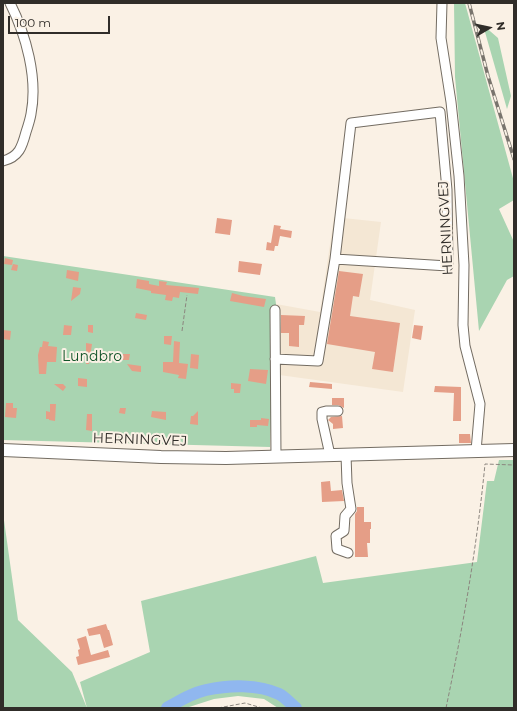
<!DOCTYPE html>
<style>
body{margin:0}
#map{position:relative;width:517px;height:711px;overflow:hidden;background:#faf1e5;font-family:Montserrat,sans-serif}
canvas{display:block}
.frame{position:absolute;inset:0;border:4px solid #302d29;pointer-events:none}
.north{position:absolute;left:469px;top:8px;width:40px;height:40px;-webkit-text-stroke:3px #faf1e5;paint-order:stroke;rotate:81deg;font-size:11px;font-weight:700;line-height:16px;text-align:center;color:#302d29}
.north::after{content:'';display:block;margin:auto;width:14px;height:18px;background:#302d29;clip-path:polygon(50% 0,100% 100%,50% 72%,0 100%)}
.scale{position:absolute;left:8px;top:16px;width:102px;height:18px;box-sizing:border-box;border:2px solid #302d29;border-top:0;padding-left:5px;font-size:12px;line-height:14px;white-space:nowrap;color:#302d29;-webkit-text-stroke:3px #faf1e5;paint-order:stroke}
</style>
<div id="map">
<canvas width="517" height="711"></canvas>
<div class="frame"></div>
<div class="north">N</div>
<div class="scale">100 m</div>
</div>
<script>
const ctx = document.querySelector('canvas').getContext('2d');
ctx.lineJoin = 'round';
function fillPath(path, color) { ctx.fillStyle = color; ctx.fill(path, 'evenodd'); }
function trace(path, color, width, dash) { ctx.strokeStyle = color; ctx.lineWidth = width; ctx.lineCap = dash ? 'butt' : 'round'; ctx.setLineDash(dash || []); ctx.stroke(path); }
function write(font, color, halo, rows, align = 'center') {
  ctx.font = font + ' Montserrat,sans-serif'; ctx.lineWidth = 4; ctx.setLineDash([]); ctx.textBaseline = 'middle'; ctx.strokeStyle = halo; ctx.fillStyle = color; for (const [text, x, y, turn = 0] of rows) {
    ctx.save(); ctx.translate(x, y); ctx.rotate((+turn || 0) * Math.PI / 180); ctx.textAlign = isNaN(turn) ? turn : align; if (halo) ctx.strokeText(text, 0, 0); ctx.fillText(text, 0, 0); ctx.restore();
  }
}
const built = new Path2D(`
 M334,217L381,222L370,300L415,310L403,392L272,374L276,304L320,312Z`);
const green = new Path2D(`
 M454,3H465L514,182V200L499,209L514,242V276L507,280L479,331L455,77Z
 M483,25L498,38L511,96L507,109Z
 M3,256L275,297L276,304L272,374L270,447L3,440Z
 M499,460H514V708H278L264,699L238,696L214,699L186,708H87L80,682L150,652L141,601L316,556L323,583L477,562L487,481H494Z
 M3,513L18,620L72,672L87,708H3Z`);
const river = new Path2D(`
 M167,708C179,701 192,693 206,690C229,685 258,684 279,694C285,697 291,704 296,708`);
const building = new Path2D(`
 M217,218L232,220L230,235L215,233Z
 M274,225L281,226L280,229L292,231L291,238L280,236L278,246H275L274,251L266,250L267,242L271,243Z
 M5,258L13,260L12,265L4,264Z
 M239,261L262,264L260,275L238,272Z
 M13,264L18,265L17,271L11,270Z
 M67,270L79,272L78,281L66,278Z
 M339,271L363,274L359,297L353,296L350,316L400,323L393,372L372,369L375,352L327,344Z
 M137,279L149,281V284L159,286V281L167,282L166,285L199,288L198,294L180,292L179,298L173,297L172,301L165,300L166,295L151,293V291L136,288Z
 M73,287L81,288L80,294L71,301Z
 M232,293L243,296L266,299L264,307L230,301Z
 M136,313L147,315L146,320L135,318Z
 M281,315L305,316L304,325H299V347L289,346V333H281Z
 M64,325L72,326L71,335H63Z
 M88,325H93V333L88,332Z
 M414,325L423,326L421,340L412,338Z
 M3,330L11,331L10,340L3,339Z
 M164,336H172L171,345L164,344Z
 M43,341L49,342L48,346L57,347L56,362H47L46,374H39L38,355L40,347H42Z
 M174,341L180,342L179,363L188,364L186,379L178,378L179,375L163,372V362H173Z
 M86,343L92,344L89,364H86Z
 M121,354H130L129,360H121Z
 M191,354L199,355L198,369L190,368Z
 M127,364L141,366V372L132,371Z
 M250,369L268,370L266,384L248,381Z
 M78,378L87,379V387L78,386Z
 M310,382L332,384V389L309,387Z
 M231,383L241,384L240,393H234V389H231Z
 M54,384H63L66,387L63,391Z
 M435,386L461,387V421H453L454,393L434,392Z
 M332,398H344V408L338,405H332Z
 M6,403H13V408H17L16,418L5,417Z
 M50,404H56L55,421L49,420V419H46V411L50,412Z
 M120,408H126L125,414L119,413Z
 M152,411L166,412V420L151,417Z
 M198,411V425L190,424L191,416H193Z
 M87,414H92V431L86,430Z
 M342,416L343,428L333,429V424L328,420L331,417Z
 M261,418L269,419L268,426L257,425V427H250V420H261Z
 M459,434H470L471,443H459Z
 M330,481L331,491L342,490L344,501L322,502L321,482Z
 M357,507H364V522H371V529H370V543H367L368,557H355V514L357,511Z
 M106,624L108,630H109L113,645L104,648L100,634L89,636L87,629Z
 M86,636L91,655L108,650L110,657L78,665L76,657L79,656L78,650L80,649L77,639Z`);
const path = new Path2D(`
 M182,331L187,295
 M218,708L245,703L262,708
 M446,708C463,627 477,546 485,464L514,465`);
const minor = new Path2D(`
 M442,3L441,38L451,102L459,176L464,265L463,325L465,346L480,404L476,451
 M3,161C19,157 22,147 26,132C28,126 30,120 31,114C38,78 26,35 10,3
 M275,310L276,457
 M275,359L318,361L335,259L448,266L447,190L440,112L351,123L335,259
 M330,455L322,419V412L326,411H338
 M346,455L347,483L351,509L345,516L344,531L336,536L337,549L348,553`);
const major = new Path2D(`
 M3,450L161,457L226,458L514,450`);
const rail = new Path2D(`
 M469,3L488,76L514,159`);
const streetNames = [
 ["HERNINGVEJ",446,228,-93],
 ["HERNINGVEJ",140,440,2]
];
const parkNames = [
 ["Lundbro",92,357]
];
fillPath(built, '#f4e7d4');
fillPath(green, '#a9d4b1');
trace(river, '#90b7ef', 12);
fillPath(building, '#e59e87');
trace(minor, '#736c62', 11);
trace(major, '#736c62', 14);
trace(path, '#8c867f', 1, [4, 2]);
trace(minor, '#fff', 9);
trace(major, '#fff', 12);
trace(rail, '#79746d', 3.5);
trace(rail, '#faf1e5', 2, [6]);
write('14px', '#302d29', '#faf1e5', streetNames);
write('14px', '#115429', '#faf1e5', parkNames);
</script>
